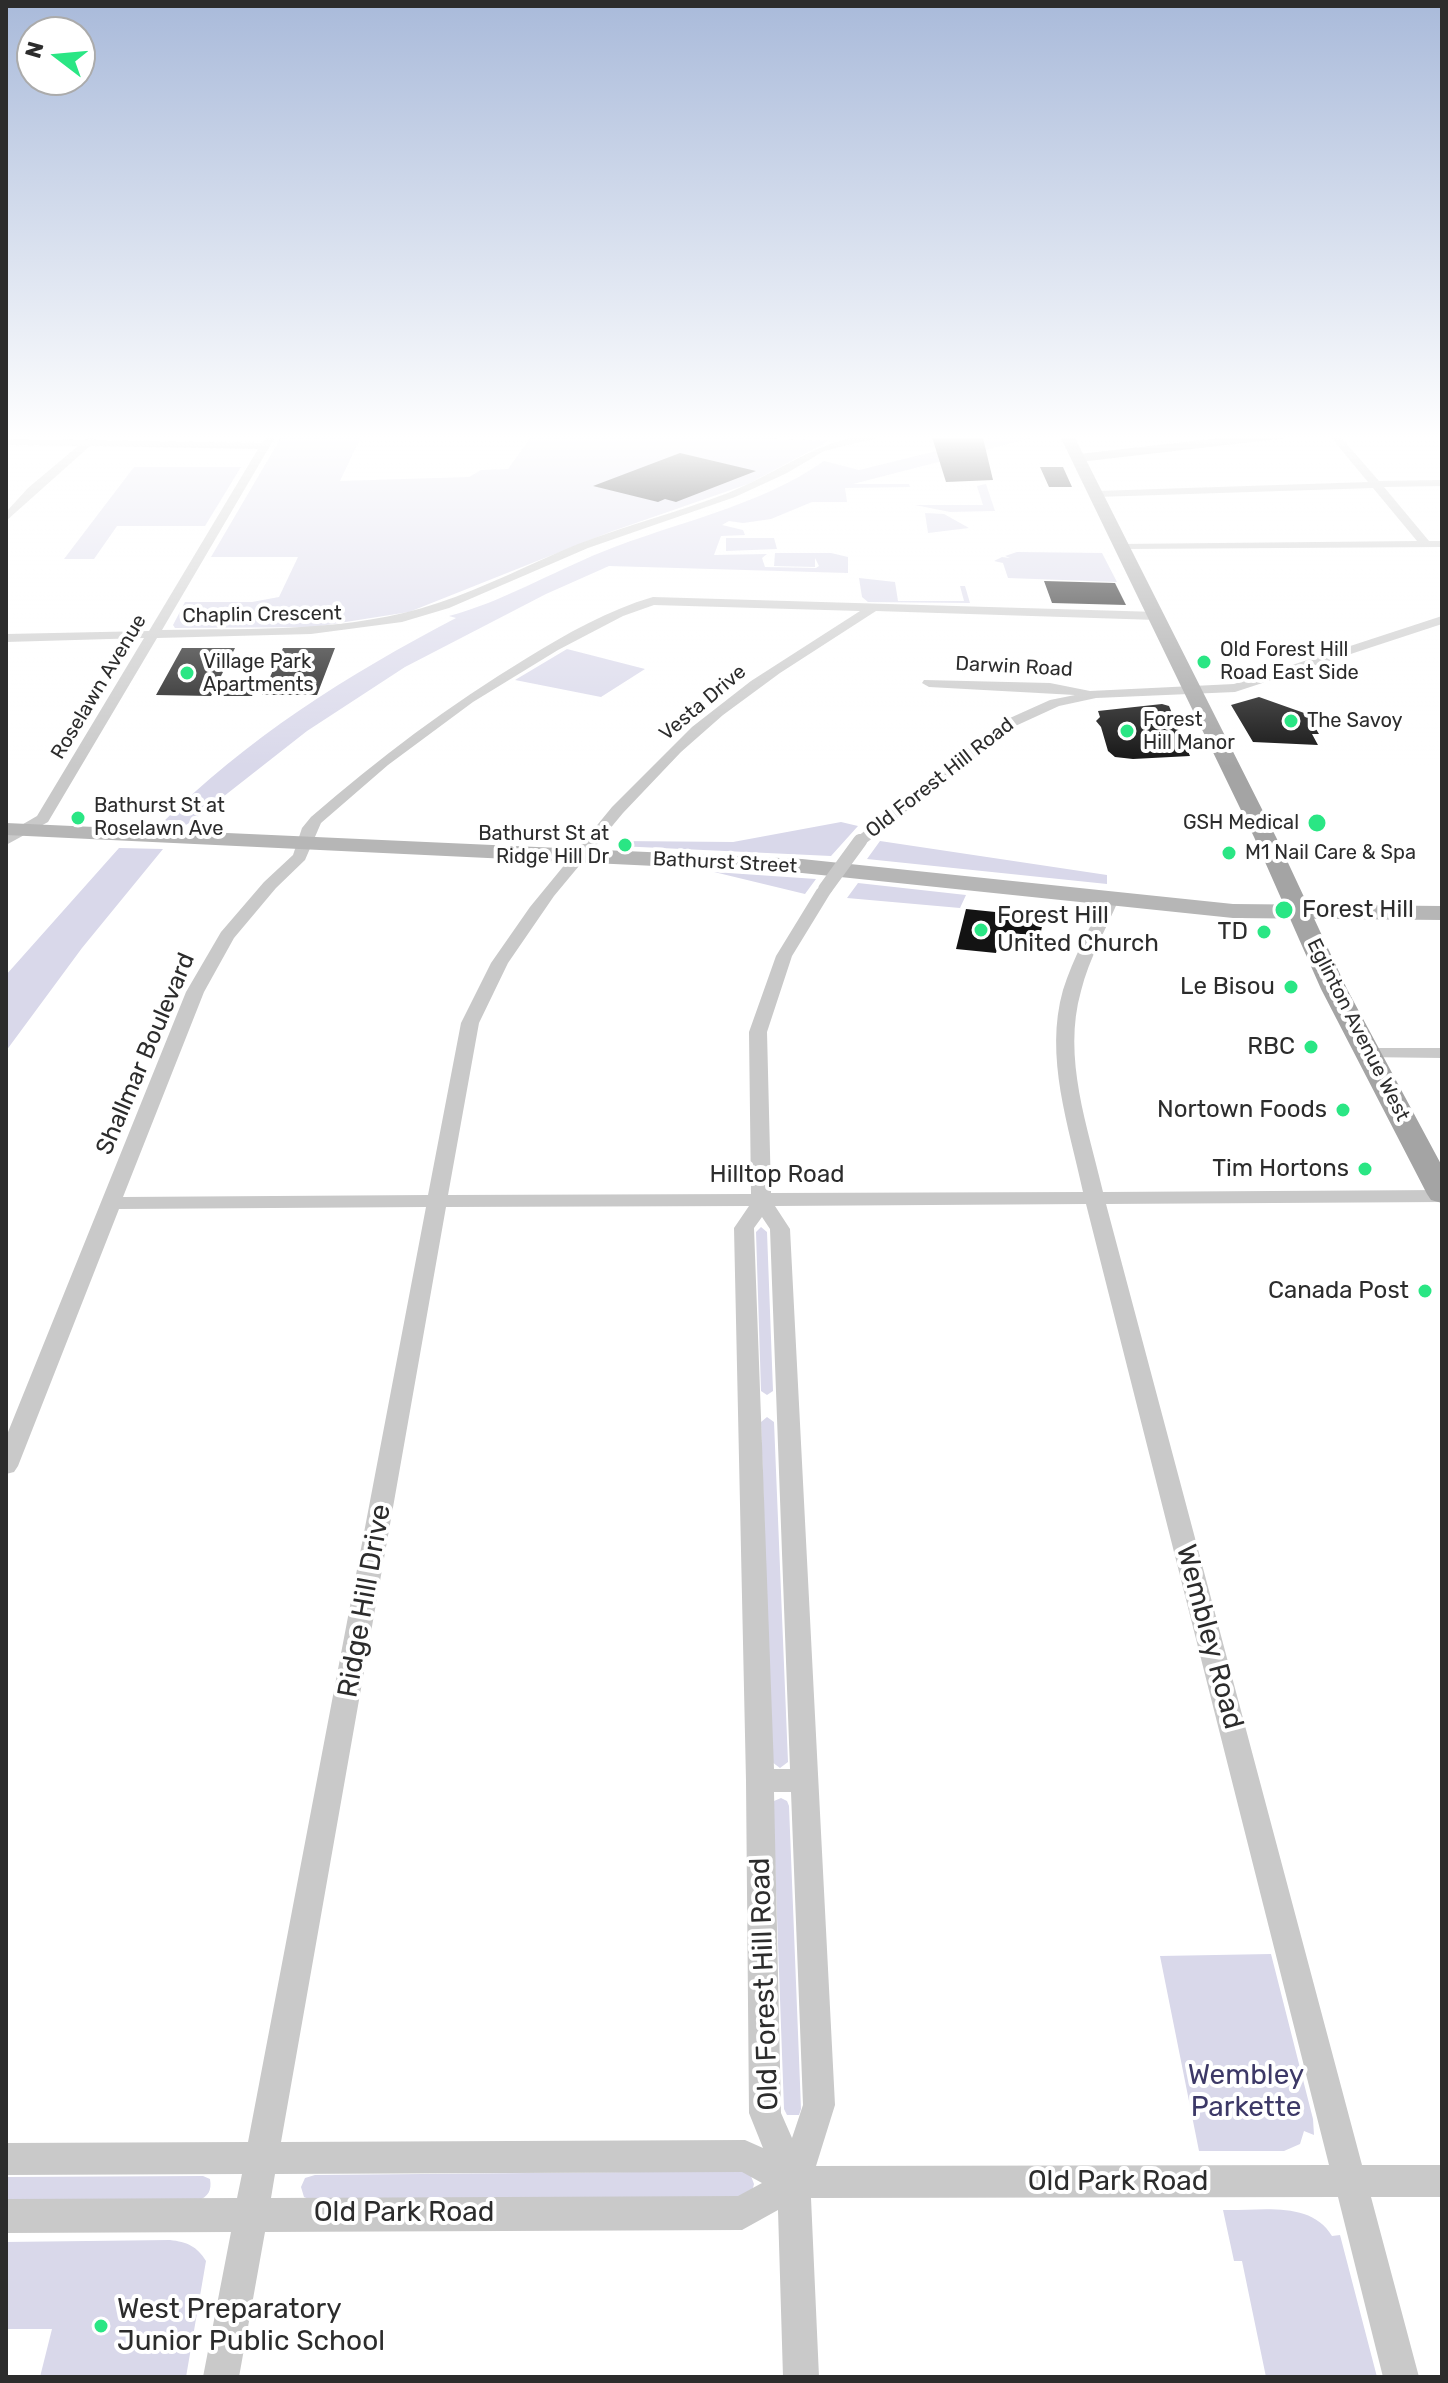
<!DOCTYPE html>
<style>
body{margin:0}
#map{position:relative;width:1448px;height:2383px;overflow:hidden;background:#fff;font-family:Rubik,sans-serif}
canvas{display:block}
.frame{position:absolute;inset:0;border:8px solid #2c2c2c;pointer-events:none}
.north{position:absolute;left:16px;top:16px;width:80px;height:80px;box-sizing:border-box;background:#fff;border:2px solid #ababab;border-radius:50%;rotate:286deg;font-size:22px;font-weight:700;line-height:32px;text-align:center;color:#2c2c2c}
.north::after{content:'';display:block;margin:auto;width:28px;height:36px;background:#2ae684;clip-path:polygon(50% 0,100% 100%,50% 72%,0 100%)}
</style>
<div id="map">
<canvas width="1448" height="2383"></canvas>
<div class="frame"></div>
<div class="north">N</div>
</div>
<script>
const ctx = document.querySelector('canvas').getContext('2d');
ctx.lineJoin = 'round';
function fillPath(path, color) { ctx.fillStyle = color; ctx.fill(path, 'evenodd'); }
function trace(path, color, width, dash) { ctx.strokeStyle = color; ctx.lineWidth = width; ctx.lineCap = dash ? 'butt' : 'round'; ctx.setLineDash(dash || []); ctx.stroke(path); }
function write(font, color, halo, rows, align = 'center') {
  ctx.font = font + ' Rubik,sans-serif'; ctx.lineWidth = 8; ctx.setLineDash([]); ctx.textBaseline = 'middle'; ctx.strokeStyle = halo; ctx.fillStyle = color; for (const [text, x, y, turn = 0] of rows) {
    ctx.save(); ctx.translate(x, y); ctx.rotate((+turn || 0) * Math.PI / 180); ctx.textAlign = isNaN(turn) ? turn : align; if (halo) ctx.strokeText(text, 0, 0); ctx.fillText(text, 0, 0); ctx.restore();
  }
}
const green = new Path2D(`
 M283,434H366L357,445L340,481L469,477L481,470L508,469L533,434H684L829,441L748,484L610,532L409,612L314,627L175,628L173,625L185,602H252L279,597L298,557H211Z
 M998,434H1047L853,484H909L910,487L845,488L847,502H812L771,519L743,523L729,521L722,525L743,530L745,535L721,536L714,555L767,554L762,558L765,567L816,568L819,566L815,558V567L774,566L775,553H831L848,557V573L609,566L546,594L405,667L307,731L191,822L184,826L160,825C247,738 347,675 456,618L449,616C502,602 552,572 602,552C676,522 758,507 824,461L859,470L989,438L987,436Z
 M134,467H241L205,526H117L94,559H64Z
 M986,484L995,511L950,512L915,505H983L977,486Z
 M925,513L944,514L969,528L928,533Z
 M726,538H774L777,549L726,551Z
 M1017,552L1102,553L1117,582L1008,578L1003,563L994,561L1002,557L1010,558L1005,556Z
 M859,578L895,582L898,601H964L960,586H965L970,603L868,602L862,597Z
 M567,649L645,669L601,697L515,680Z
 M841,822L858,826L831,856L618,846V841L733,842Z
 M880,841L1107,875V884L867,859Z
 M119,848L163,849L82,948L6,1051V975Z
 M714,872L816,879L805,894Z
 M858,883L966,895L960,908L847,898Z
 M761,1227L767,1232L773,1391L767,1395L761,1391L756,1232Z
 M767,1417L774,1422L788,1762L780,1768L772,1762L761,1422Z
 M781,1798L787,1801L789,1806L801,2109L799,2115H787L784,2109L773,1806L774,1801Z
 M1271,1954L1313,2119L1314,2135L1304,2131L1300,2144L1284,2151H1199L1160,1956Z
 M743,2171L751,2176L754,2184L752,2192L744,2197L311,2200L304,2197L301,2187L305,2178L315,2175Z
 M203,2176L210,2179C212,2191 208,2196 198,2201L6,2203V2177Z
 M1223,2210C1260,2211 1311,2200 1332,2236L1340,2235L1377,2377H1266L1242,2261H1234Z
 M170,2240C187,2242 197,2246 206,2261L186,2377H40L52,2329H6V2242Z`);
const building = new Path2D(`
 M931,434H982L993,480L946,482Z
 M680,453L756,471L676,502L665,499L658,502L593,486Z
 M1040,467H1063L1072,487H1049Z
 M1044,581L1115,583L1126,605L1052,603Z
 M182,648H235L211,696L156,695Z
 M283,648H335L317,695H262Z
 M261,678L252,696H220L236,679Z
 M1259,697L1307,714L1319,734H1312L1318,745L1253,742L1231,705Z
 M1162,704L1169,706L1190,756L1133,759L1115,757L1108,751L1101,727L1096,721L1100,717L1098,711Z
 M966,909L1044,917L1040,936L1001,932L996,953L956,949Z`);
const street = new Path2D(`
 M267,434H277L162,630C253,628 350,633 438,603C486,587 532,563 578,544C627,525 679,512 728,493C789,468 828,431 893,434L824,451L787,473L735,497L588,548L449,608L402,622L311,634L157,638L48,822L6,845V834L37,816L144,638L6,642V634L149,631L258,449L90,446L6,521V512L28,488L78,446L6,445V439L85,440L91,437L96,440L262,443Z
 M1328,434H1338L1379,481L1442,480V486L1384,487L1429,541H1442V547L1122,549L1118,548V544L1417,541L1373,488L1097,497L1092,494L1097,491L1368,482Z
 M653,597L1157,612L1163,616L1157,620L876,611L780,673L723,715L681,752L623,813L554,896L508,963L479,1023L448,1195L751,1194L749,1032L776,956L817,889L825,884L833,889L792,956L767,1032L771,1193L1083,1192C1069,1126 1044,1057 1063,990C1073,958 1090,929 1103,899L1111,894L1119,899C1106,929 1089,959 1081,991C1062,1058 1088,1127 1103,1192L1442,1190V1202L1106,1204L1362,2165H1442V2197H1371L1419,2377H1383L1338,2197L811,2198L819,2377H783L778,2210L742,2230L265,2232L239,2377H203L231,2232L6,2233V2199L237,2198L242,2174L6,2175V2143L248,2142L426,1207L119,1209L18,1466L14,1472L6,1474V1437L186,992L221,932L264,882L293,855L302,828L311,817C379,758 449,705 527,658C566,634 608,610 653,597ZM654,605L860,611L751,681L692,727L612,807L530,907L491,963L461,1023L428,1195L123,1197L204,992L234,938L276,888L305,860L321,823L388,765L473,702L558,650L623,616ZM1086,1204L1329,2165L816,2166L835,2105L790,1229L775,1206ZM749,1206L734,1228L746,1781L749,2113L763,2148L745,2140L281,2142L446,1207ZM762,1217L770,1229L790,1769H774L754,1228ZM774,1792H791L803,2105L792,2138L781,2113ZM742,2172L762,2183L738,2196L271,2198L275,2174Z
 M1442,616V624L1235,692L1096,698L1059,706L1011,728L865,844L860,846L852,841L1001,722L1050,700L1075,695L929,687L922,683L924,680L1050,683L1090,691L1234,684Z
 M1368,1048H1442V1058L1362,1057L1359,1053L1362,1049Z`);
const secondary = new Path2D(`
 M1254,434H1294L1287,438L1079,462L1072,458L1079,454Z
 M6,823L802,859L1233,904L1442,906V920L1233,918L802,873L6,835Z`);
const primary = new Path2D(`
 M1059,434H1073L1276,837L1347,989L1442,1166V1203L1431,1200L1427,1194L1321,989L1254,837Z`);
const streetBridge = new Path2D(`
 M825,889L860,841`);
const markers = [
 [1204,662,8,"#2ae684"],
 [187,673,8,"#2ae684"],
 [1291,721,8,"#2ae684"],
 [1127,731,8,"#2ae684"],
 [78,818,8,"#2ae684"],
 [1317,823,10,"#2ae684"],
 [625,845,8,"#2ae684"],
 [1229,853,8,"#2ae684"],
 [1284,910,10,"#2ae684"],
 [981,930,8,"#2ae684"],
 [1264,932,8,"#2ae684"],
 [1291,987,8,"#2ae684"],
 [1311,1047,8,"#2ae684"],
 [1343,1110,8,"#2ae684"],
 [1365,1169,8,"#2ae684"],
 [1425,1291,8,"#2ae684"],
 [101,2326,8,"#2ae684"]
];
const farStreetnames = [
 ["Chaplin Crescent",262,615,-1],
 ["Darwin Road",1014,667,3],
 ["Roselawn Avenue",99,687,-59],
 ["Vesta Drive",703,703,-40],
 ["Old Forest Hill Road",940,778,-38],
 ["Bathurst Street",725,863,3],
 ["Eglinton Avenue West",1358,1030,63]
];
const farPoinames = [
 ["Old Forest Hill",1220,650],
 ["Road East Side",1220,673],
 ["Village Park",203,662],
 ["Apartments",203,685],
 ["Forest",1143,720],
 ["Hill Manor",1143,743],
 ["The Savoy",1307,721],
 ["Bathurst St at",94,806],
 ["Roselawn Ave",94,829],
 ["GSH Medical",1299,823,"right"],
 ["Bathurst St at",609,834,"right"],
 ["Ridge Hill Dr",609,857,"right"],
 ["M1 Nail Care & Spa",1245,853]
];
const poiNames = [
 ["Forest Hill",1302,910,"left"],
 ["Forest Hill",997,916,"left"],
 ["United Church",997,944,"left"],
 ["TD",1248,932],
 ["Le Bisou",1275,987],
 ["RBC",1295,1047],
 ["Nortown Foods",1327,1110],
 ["Tim Hortons",1349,1169],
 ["Canada Post",1409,1291]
];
const streetNames = [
 ["Shallmar Boulevard",146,1054,-67],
 ["Hilltop Road",777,1175]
];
const nearStreetnames = [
 ["Ridge Hill Drive",365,1601,-80],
 ["Wembley Road",1209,1637,75],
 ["Old Forest Hill Road",765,1984,-92],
 ["Old Park Road",1118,2182],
 ["Old Park Road",404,2213]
];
const nearParknames = [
 ["Wembley",1246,2076],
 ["Parkette",1246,2108]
];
const nearPoinames = [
 ["West Preparatory",117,2310],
 ["Junior Public School",117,2342]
];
fillPath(green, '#d9d8ea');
fillPath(building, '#131313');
fillPath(street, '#c9c9c9');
fillPath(secondary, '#b6b6b6');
fillPath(primary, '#a4a4a4');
trace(streetBridge, '#c9c9c9', 14);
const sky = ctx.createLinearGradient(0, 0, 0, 767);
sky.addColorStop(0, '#a9bada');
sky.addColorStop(0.57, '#fff');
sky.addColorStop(1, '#ffffff00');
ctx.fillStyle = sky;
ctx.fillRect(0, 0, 1448, 767);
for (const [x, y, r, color] of markers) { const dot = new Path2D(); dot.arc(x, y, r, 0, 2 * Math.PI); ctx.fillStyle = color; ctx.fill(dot); trace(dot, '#fff', 3); }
write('20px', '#2c2c2c', '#fff', farStreetnames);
write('20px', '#2c2c2c', '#fff', farPoinames, 'left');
write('24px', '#2c2c2c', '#fff', poiNames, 'right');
write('24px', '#2c2c2c', '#fff', streetNames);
write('28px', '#2c2c2c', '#fff', nearStreetnames);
write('28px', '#3d3967', '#fff', nearParknames);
write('28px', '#2c2c2c', '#fff', nearPoinames, 'left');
</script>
